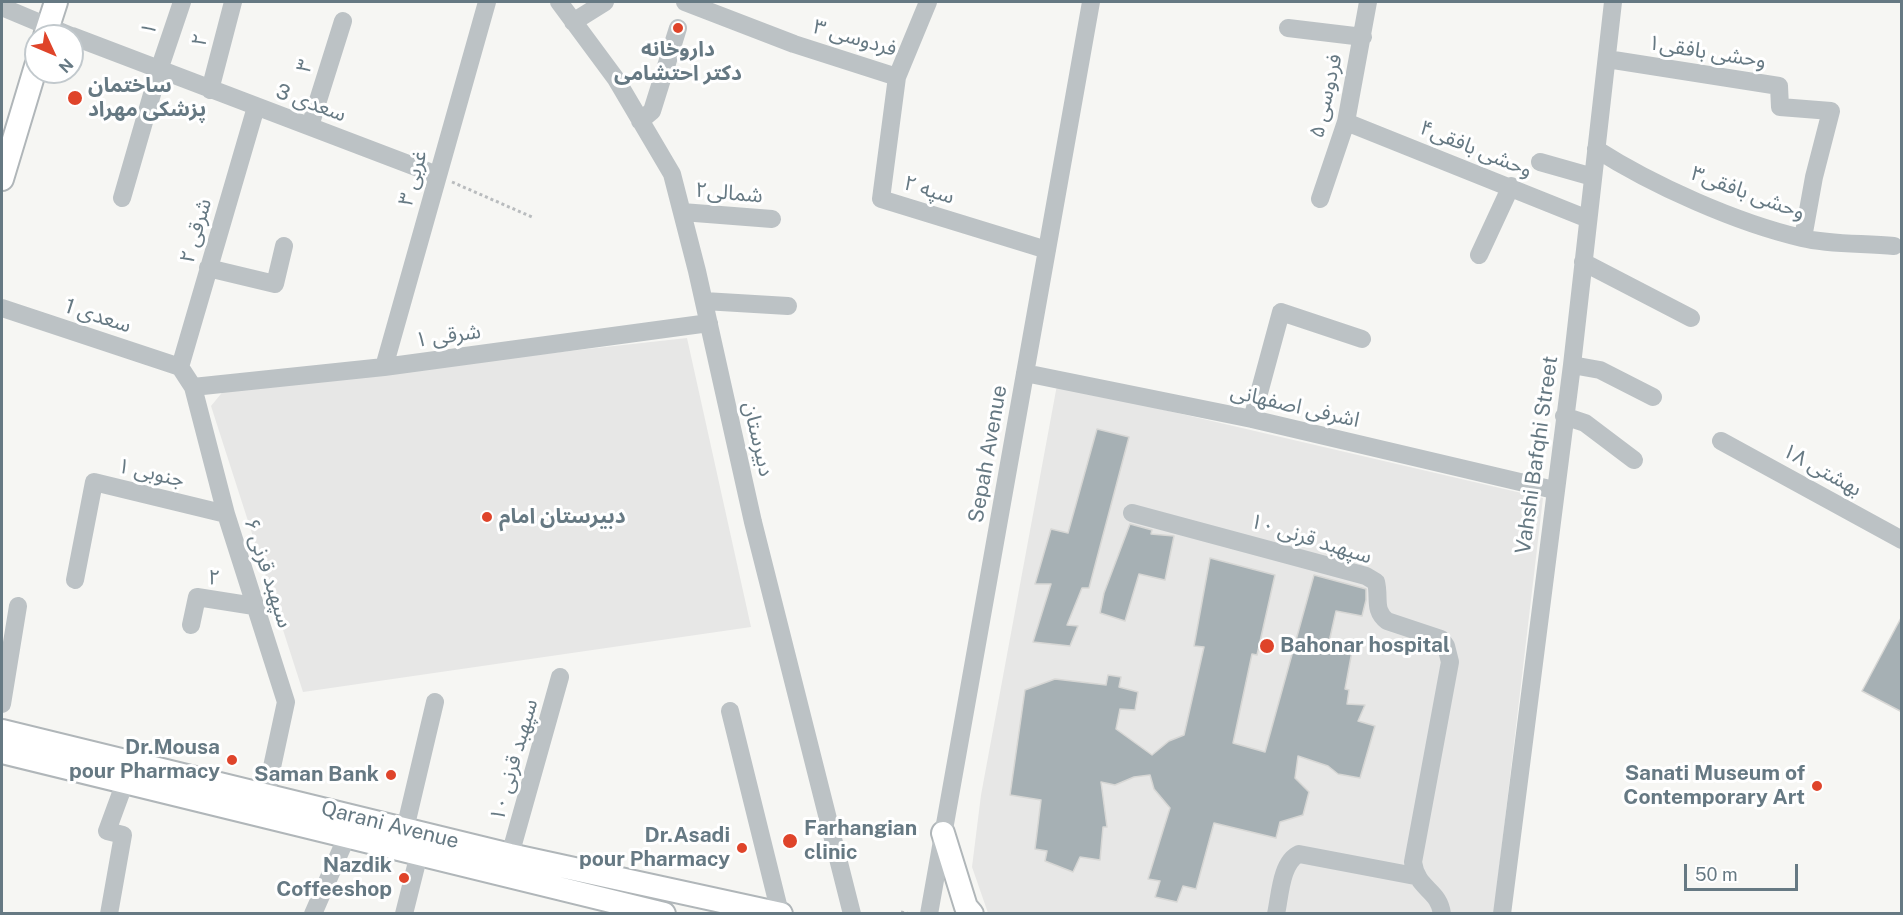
<!DOCTYPE html>
<meta charset="utf-8">
<style>
body{margin:0}
#map{position:relative;width:1903px;height:915px;overflow:hidden;background:#f6f6f3;font-family:"Public Sans",sans-serif}
canvas{display:block}
.frame{position:absolute;inset:0;border:3px solid #667983;pointer-events:none}
.north{position:absolute;left:24px;top:24px;width:60px;height:60px;box-sizing:border-box;background:#fff;border:2px solid #c2c9cd;border-radius:50%;rotate:134deg;font-size:16px;font-weight:700;line-height:24px;text-align:center;color:#667983}
.north::after{content:'';display:block;margin:auto;width:21px;height:27px;background:#df442a;clip-path:polygon(50% 0,100% 100%,50% 72%,0 100%)}
.scale{position:absolute;left:1684px;top:864px;width:114px;height:27px;box-sizing:border-box;border:3px solid #667983;border-top:0;padding-left:8px;font-size:18px;line-height:21px;white-space:nowrap;color:#667983;-webkit-text-stroke:4px #fff;paint-order:stroke}
</style>
<div id="map">
<canvas width="1903" height="915"></canvas>
<div class="frame"></div>
<div class="north">N</div>
<div class="scale">50 m</div>
</div>
<script>
const ctx = document.querySelector('canvas').getContext('2d');
ctx.lineJoin = 'round';
function fillPath(path, color) { ctx.fillStyle = color; ctx.fill(path, 'evenodd'); }
function trace(path, color, width, dash) { ctx.strokeStyle = color; ctx.lineWidth = width; ctx.lineCap = dash ? 'butt' : 'round'; ctx.setLineDash(dash || []); ctx.stroke(path); }
function write(font, color, halo, rows, align = 'center') {
  ctx.font = font + ' "Public Sans","Noto Sans Arabic",sans-serif'; ctx.lineWidth = 6; ctx.setLineDash([]); ctx.textBaseline = 'middle'; ctx.strokeStyle = halo; ctx.fillStyle = color; for (const [text, x, y, turn = 0] of rows) {
    ctx.save(); ctx.translate(x, y); ctx.rotate((+turn || 0) * Math.PI / 180); ctx.textAlign = isNaN(turn) ? turn : align; if (halo) ctx.strokeText(text, 0, 0); ctx.fillText(text, 0, 0); ctx.restore();
  }
}
const built = new Path2D(`
 M687,338L751,627L303,692L211,406L225,389Z
 M1057,385L1543,498L1494,913H988L972,867L981,795Z`);
const building = new Path2D(`
 M1097,429L1129,437L1089,588H1082L1067,625L1078,626L1070,646L1033,642L1051,584H1035L1051,529L1068,533Z
 M1130,524L1152,530L1151,534L1174,536L1165,580L1139,574L1125,621L1100,613L1104,593Z
 M1210,558L1275,575L1257,655L1252,654L1233,743L1265,752L1314,575L1366,589V600L1362,616L1336,611L1329,642L1353,646L1345,689L1349,690L1347,704L1365,705L1358,721L1375,726L1360,778L1338,774L1328,766L1298,756L1295,778L1309,792L1303,815L1280,822L1276,838L1214,823L1196,889L1183,886L1177,902L1155,897L1160,881L1148,879L1170,808L1154,789L1150,775L1134,777L1115,785L1101,782L1107,827H1103L1100,860L1080,857L1073,872L1045,861L1047,851L1035,849L1041,800L1010,795L1025,690L1055,679L1106,685L1108,675L1121,677L1119,687L1138,692L1135,710L1120,709L1116,729L1152,755L1169,741L1184,735L1204,647L1194,646Z
 M1902,616V712L1862,691Z`);
const path = new Path2D(`
 M452,182L532,217
 M901,912L910,914`);
const minor = new Path2D(`
 M559,2L616,79L672,174L697,271L753,522L852,914
 M685,2L794,44L897,77L928,2
 M2,7L71,36
 M573,22L605,2
 M1288,28L1363,37
 M72,36L437,175
 M1607,59L1779,86L1780,107L1831,111L1814,177L1803,238
 M897,77L881,199L1047,250
 M210,90L233,2
 M640,121L652,111L678,28
 M1346,122L1588,219
 M310,126L343,21
 M1596,149C1652,185 1737,223 1802,238C1831,245 1864,243 1894,246
 M1540,162L1593,177
 M122,198L159,70L182,2
 M1320,199L1346,122L1368,2
 M682,212L772,219
 M1479,255L1511,186
 M1583,262L1691,318
 M208,268L275,284L284,246
 M704,301L788,306
 M2,308L180,367
 M1572,365L1600,370L1653,397
 M180,367L193,387L226,514L286,702L266,795
 M180,367L256,107
 M384,367L487,2
 M1025,373L1252,419L1554,490
 M193,387L384,367L709,323
 M1564,416L1585,423L1634,460
 M1252,419L1281,312L1362,339
 M1721,441L1902,540
 M1132,513L1366,576L1376,582C1380,598 1373,610 1387,621L1441,639L1446,646L1450,662L1413,862C1417,890 1439,889 1442,914
 M75,580L94,482L226,514
 M191,625L197,597L254,606
 M2,704L18,606
 M730,711L780,913
 M405,829L435,702
 M510,855L560,677
 M109,914L123,835L107,831L125,782
 M313,914L347,836
 M404,914L419,854
 M929,914L1091,2
 M1276,914C1280,896 1281,862 1299,854L1415,876
 M1502,914L1572,365L1613,2`);
const major = new Path2D(`
 M45,36L56,2
 M2,179L36,66
 M2,731L510,855L781,914
 M2,752L664,914
 M943,833L966,907L972,914`);
const markers = [
 [678,28,6,"#df442a"],
 [75,98,8,"#df442a"],
 [487,517,6,"#df442a"],
 [1267,646,8,"#df442a"],
 [232,760,6,"#df442a"],
 [391,775,6,"#df442a"],
 [1817,786,6,"#df442a"],
 [790,841,8,"#df442a"],
 [742,848,6,"#df442a"],
 [404,878,6,"#df442a"]
];
const streetNames = [
 ["۱",149,29,-71],
 ["فردوسی ۳",855,38,16],
 ["۲",200,40,-75],
 ["وحشی بافقی۱",1707,52,9],
 ["۳",305,66,-72],
 ["فردوسی ۵",1326,96,-77],
 ["سعدی 3",311,103,20],
 ["وحشی بافقی۴",1476,149,22],
 ["۳ غربی",413,178,-74],
 ["سپه ۲",929,190,17],
 ["شمالی۲",729,193,5],
 ["وحشی بافقی۳",1748,193,20],
 ["شرقی ۲",196,231,-74],
 ["سعدی 1",98,316,18],
 ["شرقی ۱",448,336,-8],
 ["اشرفی اصفهانی",1295,406,13],
 ["دبیرستان",758,439,77],
 ["Sepah Avenue",988,454,-80],
 ["Vahshi Bafqhi Street",1537,455,-82],
 ["بهشتی ۱۸",1822,470,29],
 ["۱ جنوبی",151,473,13],
 ["سپهبد قرنی ۱۰",1311,539,17],
 ["سپهبد قرنی ۶",268,573,72],
 ["۲",214,578,5],
 ["سپهبد قرنی ۱۰",514,760,-74],
 ["Qarani Avenue",390,825,14]
];
const poiNames = [
 ["داروخانه",678,50,"center"],
 ["دکتر احتشامی",678,74,"center"],
 ["ساختمان",88,86,"left"],
 ["پزشکی مهراد",88,110,"left"],
 ["دبیرستان امام",499,517,"left"],
 ["Bahonar hospital",1280,646,"left"],
 ["Dr.Mousa",220,748],
 ["pour Pharmacy",220,772],
 ["Sanati Museum of",1805,774],
 ["Contemporary Art",1805,798],
 ["Saman Bank",379,775],
 ["Farhangian",804,829,"left"],
 ["clinic",804,853,"left"],
 ["Dr.Asadi",730,836],
 ["pour Pharmacy",730,860],
 ["Nazdik",392,866],
 ["Coffeeshop",392,890]
];
fillPath(built, '#e7e7e6');
fillPath(building, '#a6b0b4');
trace(building, '#d7d7d5', 1.5);
trace(major, '#b0b6b9', 26);
trace(path, '#b9bcbe', 3, [3, 3]);
trace(minor, '#bcc2c5', 18);
trace(major, '#fff', 22);
for (const [x, y, r, color] of markers) { const dot = new Path2D(); dot.arc(x, y, r, 0, 2 * Math.PI); ctx.fillStyle = color; ctx.fill(dot); trace(dot, '#fff', 2); }
write('21px', '#667983', '#fff', streetNames);
write('bold 21px', '#667983', '#fff', poiNames, 'right');
</script>
